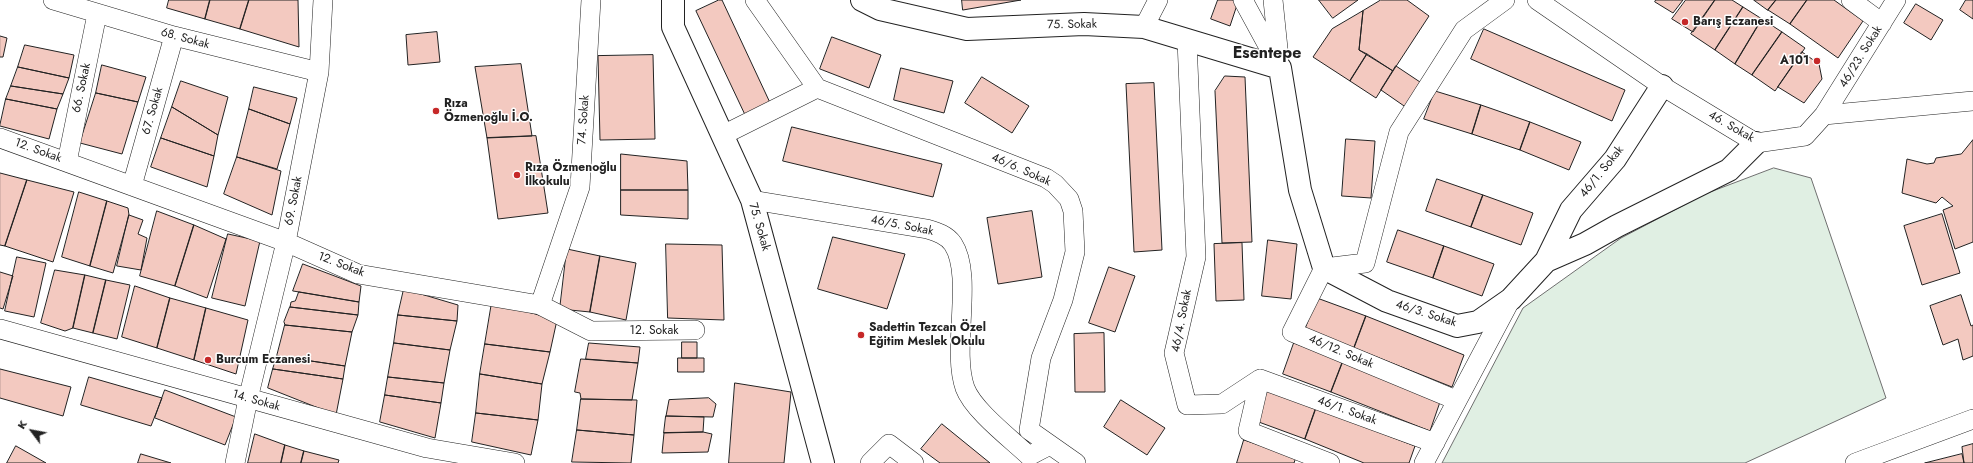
<!DOCTYPE html>
<meta charset="utf-8">
<style>
body{margin:0}
#map{position:relative;width:1973px;height:463px;overflow:hidden;background:#fff;font-family:Jost,sans-serif}
canvas{display:block}
.north{position:absolute;left:12px;top:411px;width:40px;height:40px;-webkit-text-stroke:3px #fff;paint-order:stroke;rotate:302deg;font-size:11px;font-weight:700;line-height:16px;text-align:center;color:#222}
.north::after{content:'';display:block;margin:auto;width:14px;height:18px;background:#222;clip-path:polygon(50% 0,100% 100%,50% 72%,0 100%)}
</style>
<div id="map">
<canvas width="1973" height="463"></canvas>
<div class="north">K</div>
</div>
<script>
const ctx = document.querySelector('canvas').getContext('2d');
ctx.lineJoin = 'round';
function fillPath(path, color) { ctx.fillStyle = color; ctx.fill(path, 'evenodd'); }
function trace(path, color, width, dash) { ctx.strokeStyle = color; ctx.lineWidth = width; ctx.lineCap = dash ? 'butt' : 'round'; ctx.setLineDash(dash || []); ctx.stroke(path); }
function write(font, color, halo, rows, align = 'center') {
  ctx.font = font + ' Jost,sans-serif'; ctx.lineWidth = 3; ctx.setLineDash([]); ctx.textBaseline = 'middle'; ctx.strokeStyle = halo; ctx.fillStyle = color; for (const [text, x, y, turn = 0] of rows) {
    ctx.save(); ctx.translate(x, y); ctx.rotate((+turn || 0) * Math.PI / 180); ctx.textAlign = isNaN(turn) ? turn : align; if (halo) ctx.strokeText(text, 0, 0); ctx.fillText(text, 0, 0); ctx.restore();
  }
}
const green = new Path2D(`
 M1774,168L1811,178L1886,398L1745,463H1442L1523,308L1621,238L1705,194Z`);
const building = new Path2D(`
 M169,0H210L205,19L167,8Z
 M210,0H249L240,29L205,19Z
 M249,0H298L299,47L240,29Z
 M719,0H722L772,107L747,119L696,11Z
 M962,0H1021L963,10Z
 M1218,0H1232L1238,2L1230,26L1211,19Z
 M1319,0H1358L1333,18Z
 M1381,0H1407L1429,16L1393,71L1359,50L1363,11Z
 M1656,0H1683L1673,13L1655,2Z
 M1686,0H1715L1693,32L1672,19Z
 M1715,0H1732L1743,7L1715,50L1691,34Z
 M1754,0H1776L1768,10Z
 M1776,0H1807L1790,24L1768,10Z
 M1807,0H1834L1863,21L1838,58L1790,24Z
 M1966,0H1973V19L1960,10Z
 M1916,4L1943,20L1931,40L1904,23Z
 M1743,7L1762,19L1735,64L1715,50Z
 M1363,11L1359,50L1367,54L1350,81L1313,57L1332,29Z
 M1762,19L1782,32L1752,75L1735,64Z
 M1484,29L1625,90L1612,121L1471,59Z
 M437,32L440,62L408,65L406,35Z
 M1782,32L1805,48L1775,91L1752,75Z
 M0,36L7,38L3,57H0Z
 M832,37L881,55L869,88L820,69Z
 M25,45L74,55L69,78L18,67Z
 M1802,52L1819,64L1822,79L1804,103L1778,87Z
 M1367,54L1393,71L1376,98L1350,81Z
 M653,55L655,139L600,140L598,56Z
 M521,64L532,136L487,138L475,67Z
 M102,65L146,77L138,102L96,93Z
 M1396,66L1423,84L1407,108L1381,90Z
 M18,67L69,78L63,94L11,86Z
 M901,68L953,81L944,113L894,100Z
 M1225,76L1245,77L1252,242L1222,243L1215,91Z
 M982,77L1029,106L1012,133L965,103Z
 M181,81L228,97L218,135L172,107Z
 M1154,83L1162,250L1134,252L1126,84Z
 M11,86L63,94L57,109L6,99Z
 M254,87L297,98L290,124L249,109Z
 M1435,91L1481,105L1472,134L1424,119Z
 M96,93L138,102L122,154L80,143Z
 M6,99L57,109L49,139L0,126Z
 M1481,105L1530,122L1520,150L1472,134Z
 M172,107L218,135L214,156L161,138Z
 M249,109L290,124L277,169L237,157Z
 M1530,122L1581,142L1569,170L1520,150Z
 M792,127L942,164L933,197L783,161Z
 M536,136L548,213L498,219L487,138Z
 M161,138L214,156L207,187L151,167Z
 M1346,139L1375,141L1371,198L1342,196Z
 M1973,140V242L1955,249L1943,210L1953,206L1942,197L1936,203L1902,193L1907,159L1927,164L1934,163L1936,158L1961,154Z
 M621,154L687,161L688,190H621Z
 M237,157L281,171L272,215L224,194Z
 M0,173L27,180L5,246L0,245Z
 M1437,179L1483,195L1471,227L1426,211Z
 M27,180L74,192L53,262L5,246Z
 M621,190H688V219L621,215Z
 M79,192L107,201L90,266L62,257Z
 M1483,195L1533,213L1521,245L1471,227Z
 M107,201L128,208L129,215L113,273L90,266Z
 M157,211L194,225L175,286L140,276Z
 M1032,211L1042,277L998,284L987,218Z
 M1942,214L1960,273L1922,285L1904,226Z
 M129,215L143,220L138,234L147,238L141,270L117,266Z
 M194,225L226,239L207,298L175,286Z
 M1398,230L1444,246L1433,278L1387,262Z
 M228,234L260,241L245,306L212,298Z
 M833,237L905,254L887,309L818,289Z
 M1268,240L1297,244L1291,299L1262,296Z
 M1242,243L1244,300L1216,301L1214,244Z
 M666,244L722,245L724,320L668,318Z
 M1444,246L1494,264L1482,296L1433,278Z
 M567,249L600,256L590,312L560,309Z
 M600,256L636,263L626,320L590,312Z
 M17,257L46,263L34,317L5,311Z
 M303,264L361,286L359,302L293,291Z
 M1109,267L1135,276L1115,332L1089,323Z
 M55,270L85,275L73,328L65,331L41,323Z
 M0,272L13,276L3,309L0,308Z
 M85,275L106,280L93,333L73,328Z
 M106,280L130,285L117,339L93,333Z
 M135,286L170,298L157,348L122,337Z
 M404,289L458,305L457,321L398,315Z
 M299,292L359,302L358,315L290,307L291,302L295,301Z
 M1961,295L1971,326L1973,325V356L1963,360L1958,339L1943,345L1930,306Z
 M170,298L206,308L194,360L157,348Z
 M1317,298L1366,316L1354,348L1305,330Z
 M492,302L557,320L550,352L485,344Z
 M290,307L358,315L352,332L285,325L284,322Z
 M206,308L248,320L236,374L194,360Z
 M398,315L457,321L450,350L394,343Z
 M1366,316L1464,355L1452,387L1354,348Z
 M285,325L352,332L345,366L277,356Z
 M1104,333L1105,392H1075L1074,334Z
 M682,342H697V358H682Z
 M394,343L450,350L444,383L388,377Z
 M589,343L640,347L638,363L586,359Z
 M1294,343L1343,361L1331,392L1283,374Z
 M485,344L550,352L542,384L480,374Z
 M277,356L345,366L343,379L273,369Z
 M678,358H704V372H678Z
 M581,359L638,363L632,400L581,399L580,393L575,392Z
 M1343,361L1441,399L1430,431L1331,392Z
 M0,369L71,387L63,416L0,398Z
 M273,369L343,379L336,415L268,388Z
 M480,374L542,384L538,420L476,413Z
 M89,377L162,398L151,426L81,405Z
 M388,377L444,383L441,403L385,395Z
 M735,383L791,392L784,463H729Z
 M165,390L236,417L225,445L155,418Z
 M1268,390L1316,408L1305,439L1256,421Z
 M385,395L441,403L435,438L380,422Z
 M709,398L716,404L713,417L666,416L669,400Z
 M581,399L637,400L634,435L577,430Z
 M1121,400L1165,428L1147,455L1104,427Z
 M1316,408L1415,446L1409,463H1364L1305,439Z
 M476,413L538,420L531,455L472,442Z
 M666,416L704,417L703,432L664,433Z
 M942,424L990,463H940L921,449Z
 M577,430L634,435L631,463L572,462Z
 M703,432L712,434L708,452L662,453L664,433Z
 M255,434L285,445L281,463H248Z
 M1244,440L1296,457L1294,463H1237Z
 M1973,444V463H1964L1962,447Z
 M285,445L304,451L301,463H281Z
 M16,446L46,463H7Z
 M304,451L339,460L338,463H301Z
 M141,454L171,463H138Z
 M1962,454L1964,463H1925Z`);
const street = new Path2D(`
 M53,0L174,36L319,72
 M755,0L817,88L1046,178L1055,184L1069,199L1073,211L1075,252L1063,300L1041,358L1029,430L1076,463
 M1243,0L1280,68
 M1273,0L1279,58
 M1537,0L1662,86L1756,143L1805,136L1824,115L1973,101
 M1851,0L1882,23
 M1144,27L1158,0
 M1187,40L1196,257L1174,353L1187,405L1222,404L1260,379L1248,431L1330,463
 M1824,115L1896,0
 M723,135L817,88
 M0,138L286,242L358,274L540,305L591,331L695,330
 M67,162L97,14
 M132,186L174,36
 M752,200L927,229C937,232 947,235 953,244C974,276 951,349 965,388C973,410 1011,439 1029,456L1050,445
 M540,305L580,187L591,0
 M0,329L427,448L515,463
 M1260,379L1435,443
 M1456,400L1292,332L1324,268L1365,263L1399,132L1464,30L1505,0
 M235,463L248,399L286,242L319,72L323,0
 M870,463L889,444L914,463
 M1424,463L1511,299
 M1855,463L1973,419`);
const secondary = new Path2D(`
 M673,0V27L752,200L823,463
 M862,0L880,9L967,29L1084,24L1144,27L1280,68L1300,190L1324,268L1387,301L1457,326L1478,322L1511,299L1546,261L1585,244L1617,226L1729,170L1756,143
 M1546,261L1571,210L1615,159L1662,86`);
const markers = [
 [1685,22,4,"#c62828"],
 [1817,61,4,"#c62828"],
 [436,111,4,"#c62828"],
 [517,175,4,"#c62828"],
 [861,335,4,"#c62828"],
 [208,360,4,"#c62828"]
];
const poiNames = [
 ["Barış Eczanesi",1693,22],
 ["A101",1809,61,"right"],
 ["Rıza",444,104],
 ["Özmenoğlu İ.O.",444,118],
 ["Rıza Özmenoğlu",525,168],
 ["İlkokulu",525,182],
 ["Sadettin Tezcan Özel",869,328],
 ["Eğitim Meslek Okulu",869,342],
 ["Burcum Eczanesi",216,360]
];
const streetNames = [
 ["75. Sokak",1072,25,-1],
 ["68. Sokak",185,39,15],
 ["46/23. Sokak",1861,57,-58],
 ["66. Sokak",82,88,-78],
 ["67. Sokak",153,111,-74],
 ["74. Sokak",584,120,-86],
 ["46. Sokak",1731,127,30],
 ["12. Sokak",38,151,20],
 ["46/6. Sokak",1021,170,24],
 ["46/1. Sokak",1602,172,-51],
 ["69. Sokak",294,201,-79],
 ["46/5. Sokak",902,226,11],
 ["75. Sokak",759,227,74],
 ["12. Sokak",341,265,21],
 ["46/3. Sokak",1426,314,18],
 ["46/4. Sokak",1182,321,-79],
 ["12. Sokak",654,331],
 ["46/12. Sokak",1341,352,23],
 ["14. Sokak",256,401,16],
 ["46/1. Sokak",1347,411,20]
];
const districtNames = [
 ["Esentepe",1267,54]
];
fillPath(green, '#e0efe3');
trace(green, '#6f6f6f', 1);
fillPath(building, '#f3c9c0');
trace(building, '#222', 1);
trace(street, '#222', 20);
trace(secondary, '#222', 24);
trace(street, '#fff', 19);
trace(secondary, '#fff', 22);
for (const [x, y, r, color] of markers) { const dot = new Path2D(); dot.arc(x, y, r, 0, 2 * Math.PI); ctx.fillStyle = color; ctx.fill(dot); trace(dot, '#fff', 1.5); }
write('bold 12px', '#222', '#fff', poiNames, 'left');
write('12px', '#222', '#fff', streetNames);
write('bold 16px', '#222', '#fff', districtNames);
</script>
